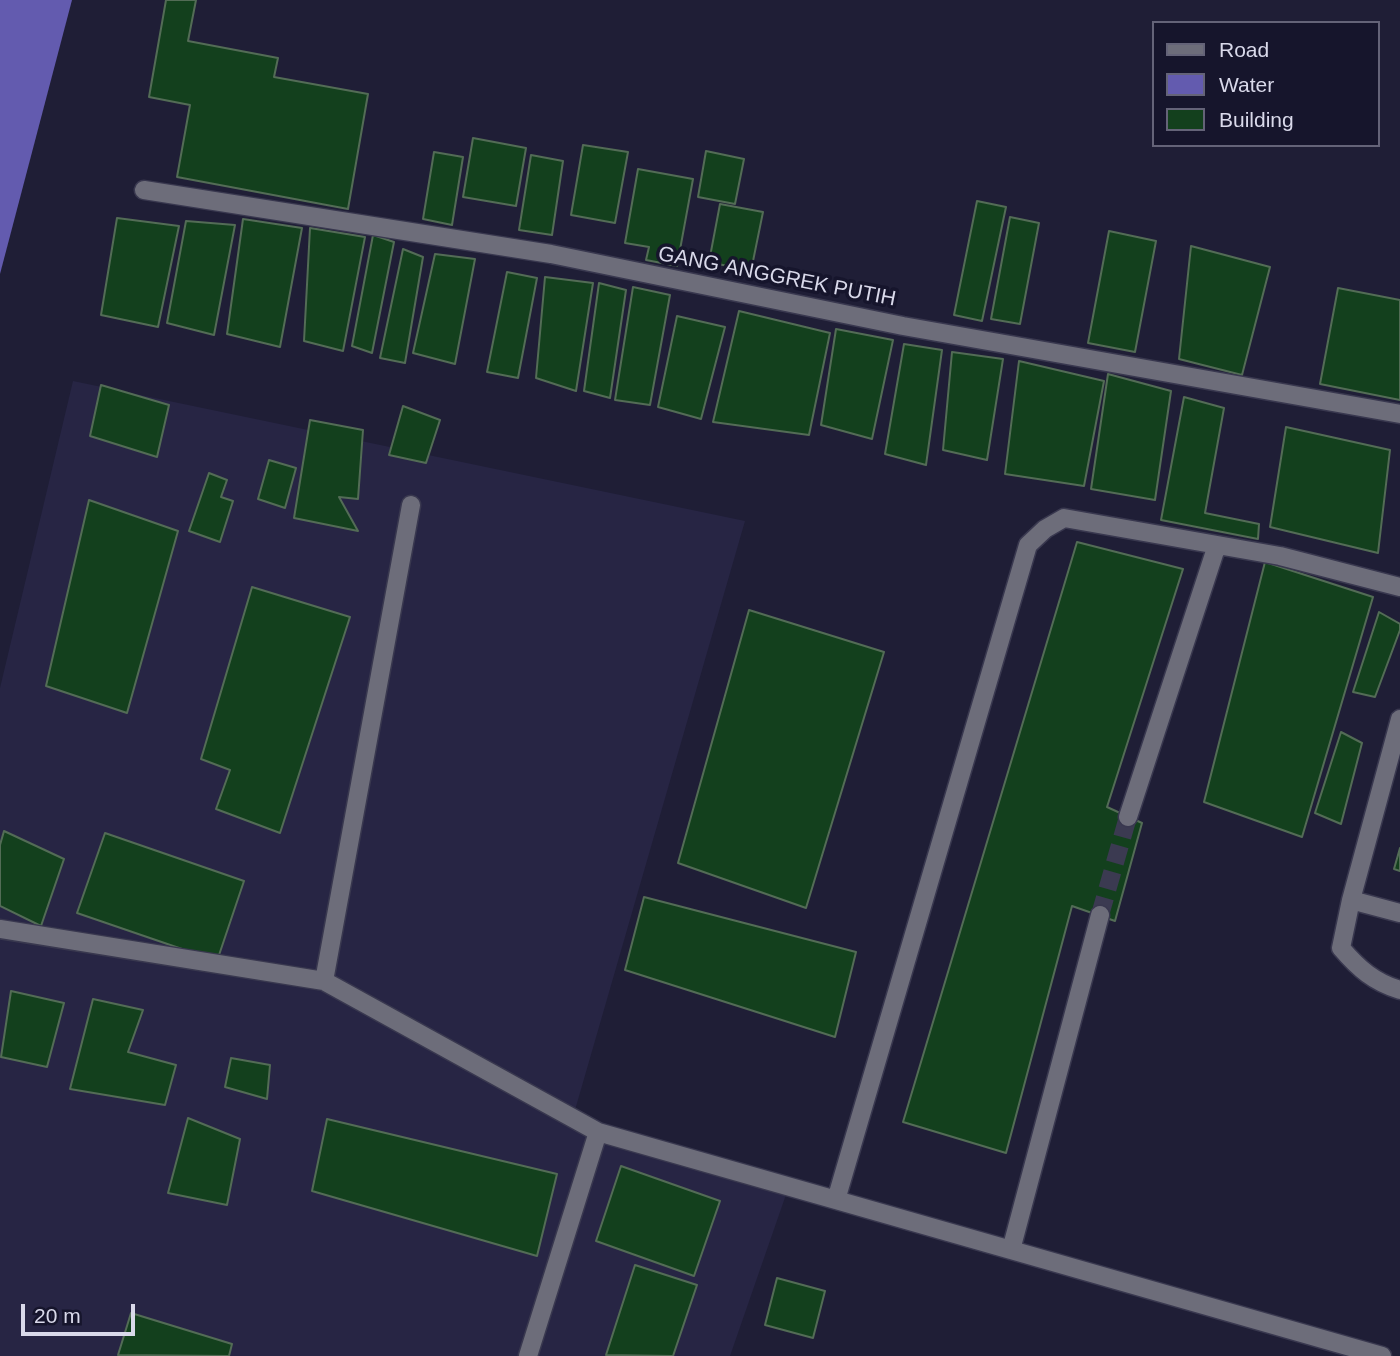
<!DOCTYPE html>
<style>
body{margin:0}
#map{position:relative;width:1400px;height:1356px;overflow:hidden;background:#1f1e36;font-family:Helvetica,sans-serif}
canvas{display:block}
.legend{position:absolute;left:1152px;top:21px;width:228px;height:126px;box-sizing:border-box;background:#16152c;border:2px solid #646378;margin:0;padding:9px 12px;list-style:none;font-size:21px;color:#d9d9ea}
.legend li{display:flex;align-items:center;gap:14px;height:35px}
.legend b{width:35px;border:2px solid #646378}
.scale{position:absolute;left:21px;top:1304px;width:114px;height:32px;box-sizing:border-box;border:4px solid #d9d9ea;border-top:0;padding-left:9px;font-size:21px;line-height:24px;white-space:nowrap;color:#d9d9ea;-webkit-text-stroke:5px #16152c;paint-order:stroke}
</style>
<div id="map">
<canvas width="1400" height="1356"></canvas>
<ul class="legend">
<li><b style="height:9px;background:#6d6d7a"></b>Road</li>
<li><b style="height:19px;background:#635baf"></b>Water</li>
<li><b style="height:19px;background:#13401d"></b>Building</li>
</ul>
<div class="scale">20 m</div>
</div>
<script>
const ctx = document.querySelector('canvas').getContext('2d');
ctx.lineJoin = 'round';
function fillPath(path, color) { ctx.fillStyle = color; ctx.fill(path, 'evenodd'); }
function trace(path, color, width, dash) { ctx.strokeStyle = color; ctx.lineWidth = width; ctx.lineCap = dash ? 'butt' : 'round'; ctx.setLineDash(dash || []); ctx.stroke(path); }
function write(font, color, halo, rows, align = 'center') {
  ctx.font = font + ' Helvetica,sans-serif'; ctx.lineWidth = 7; ctx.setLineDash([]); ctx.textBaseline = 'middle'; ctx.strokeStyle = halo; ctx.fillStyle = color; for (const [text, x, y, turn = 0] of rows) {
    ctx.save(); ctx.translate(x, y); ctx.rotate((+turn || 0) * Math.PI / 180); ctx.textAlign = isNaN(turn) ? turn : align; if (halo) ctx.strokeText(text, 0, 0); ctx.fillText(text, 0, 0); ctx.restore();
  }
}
const built = new Path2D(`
 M73,381L745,521L573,1117L789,1186L730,1356H0V688Z`);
const water = new Path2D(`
 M0,0H72L0,274Z`);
const building = new Path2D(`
 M166,0H196L188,41L278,58L274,77L368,94L348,209L177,177L190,105L149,97Z
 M473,138L526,148L516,206L463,197Z
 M583,145L628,152L615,223L571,215Z
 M706,151L744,159L735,204L698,197Z
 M434,152L463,157L452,225L423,219Z
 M531,155L563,161L552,235L519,230Z
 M638,169L693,179L677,266L646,260L649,247L625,243Z
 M977,201L1006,207L982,321L954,315Z
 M720,204L763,212L751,271L709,262Z
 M1010,217L1039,223L1020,324L991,319Z
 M117,218L179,226L158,327L101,315Z
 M243,219L302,228L280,347L227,334Z
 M186,221L235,225L214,335L167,323Z
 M310,228L365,237L343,351L304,341Z
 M1109,231L1156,241L1135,352L1088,343Z
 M373,235L394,242L372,353L352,346Z
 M1191,246L1270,267L1242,375L1179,359Z
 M403,249L423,257L405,363L380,358Z
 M435,254L475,259L455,364L413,353Z
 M507,272L537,278L518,378L487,372Z
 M545,277L593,283L576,391L536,378Z
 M599,283L626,290L610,398L584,391Z
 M633,287L670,295L650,405L615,400Z
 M1338,288L1400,300V400L1320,384Z
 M739,311L830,333L809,435L713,422Z
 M677,316L725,327L701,419L658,407Z
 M836,329L893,340L872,439L821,425Z
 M904,344L942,350L926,465L885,454Z
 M952,352L1003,359L987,460L943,450Z
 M1019,361L1104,381L1084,486L1005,474Z
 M1108,374L1171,391L1155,500L1091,489Z
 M101,385L169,405L157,457L90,436Z
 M1184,397L1224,408L1205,513L1259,524L1258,539L1161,520Z
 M403,406L440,420L426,463L389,455Z
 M310,420L363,430L358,499L339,497L358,531L294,518Z
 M1286,427L1390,450L1378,553L1270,527Z
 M269,460L296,468L285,508L258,499Z
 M209,473L227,480L221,497L233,501L220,542L189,531Z
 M89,500L178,531L127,713L46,686Z
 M1077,542L1183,569L1107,807L1142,823L1115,921L1072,906L1006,1153L903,1122Z
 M1265,562L1373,597L1302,837L1204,802Z
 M252,587L350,617L280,833L216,809L230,770L201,759Z
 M749,610L884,652L806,908L678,863Z
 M1379,612L1400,624V630L1375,697L1353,692Z
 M1341,732L1362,743L1341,824L1315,813Z
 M4,831L64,859L41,926L0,906V845Z
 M105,833L244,881L217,961L77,913Z
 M1400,848V871L1394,869Z
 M644,897L856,952L835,1037L625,970Z
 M11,991L64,1003L47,1067L1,1057Z
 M93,999L143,1010L128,1052L176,1065L165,1105L70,1089Z
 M231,1058L270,1065L267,1099L225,1087Z
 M188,1118L240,1139L227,1205L168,1193Z
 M327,1119L557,1174L537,1256L312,1191Z
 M621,1166L720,1201L694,1276L596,1241Z
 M635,1265L697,1285L673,1356L606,1355Z
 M777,1278L825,1291L813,1338L765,1325Z
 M131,1313L232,1344L229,1356L118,1355Z`);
const minorTunnel = new Path2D(`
 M1100,915L1128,817`);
const minor = new Path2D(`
 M144,190L551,254L903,326L1400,414
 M1400,719L1351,900L1341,948C1359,969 1374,982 1400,990
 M1128,817L1217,545
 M1351,900L1400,913
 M0,929L324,981L598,1132L1382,1356
 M324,981L411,505
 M836,1200L1028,545L1045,529L1064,518L1280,556L1400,587
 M1011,1250L1100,915
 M528,1356L598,1132`);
const streetNames = [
 ["GANG ANGGREK PUTIH",777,277,11]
];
fillPath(built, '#272544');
fillPath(water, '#635baf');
fillPath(building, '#13401d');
trace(building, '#536c56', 2);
trace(minorTunnel, '#3b3a51', 18, [18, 9]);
trace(minor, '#39384f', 21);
trace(minor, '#6d6d7a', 18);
write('21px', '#d9d9ea', '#16152c', streetNames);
</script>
